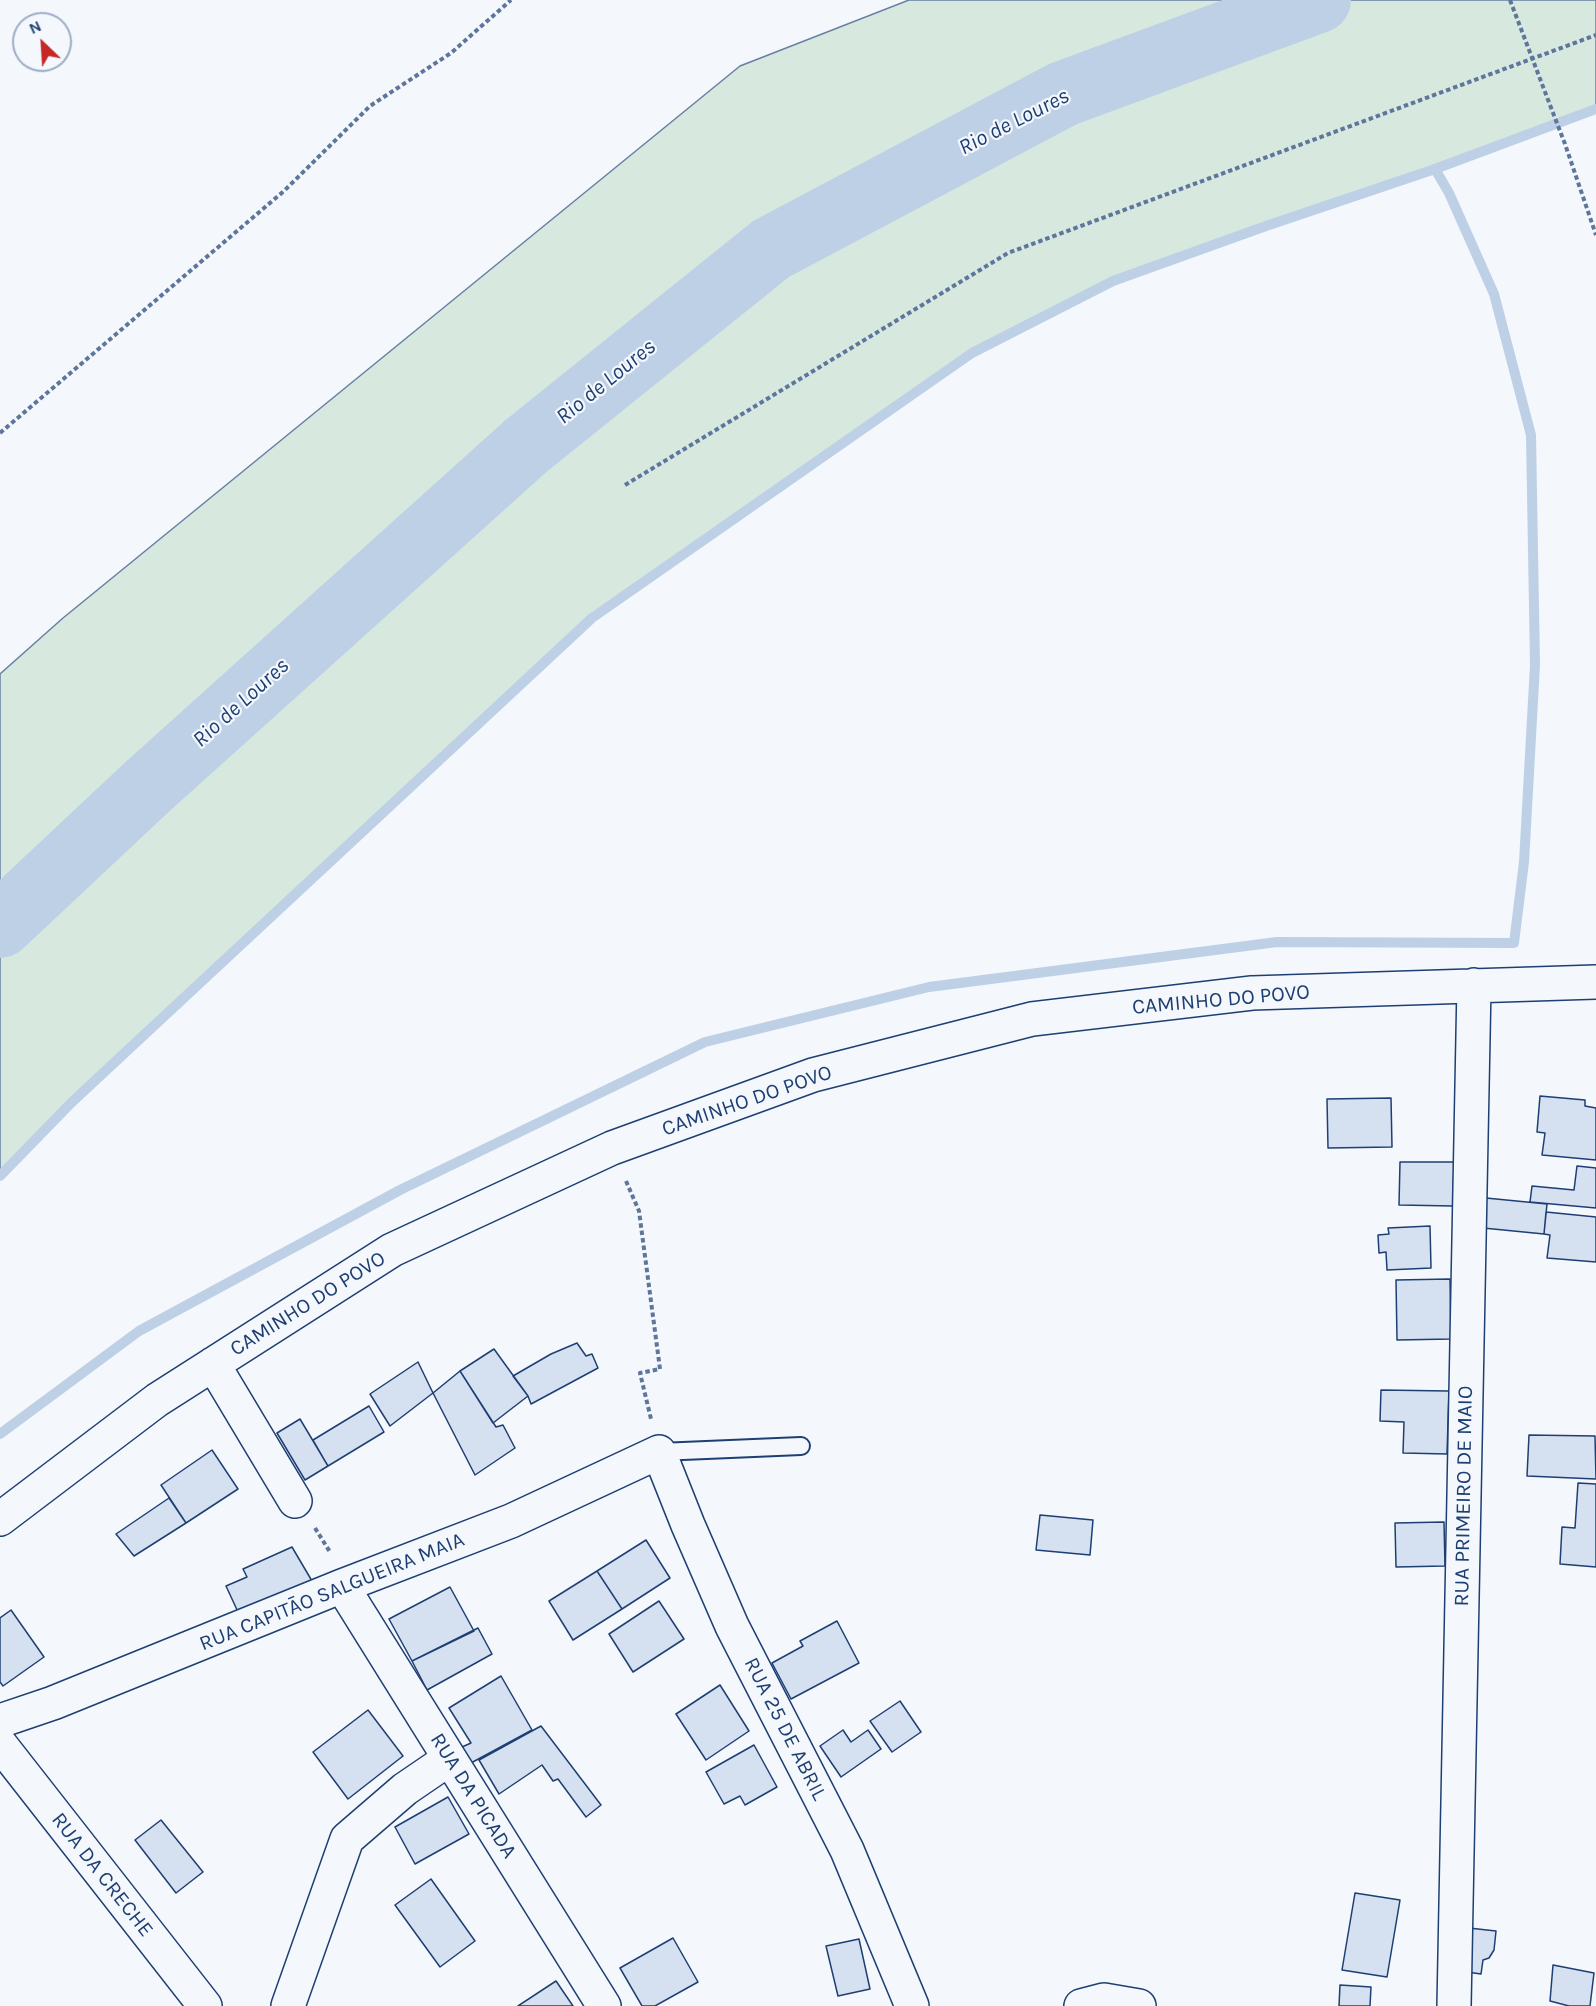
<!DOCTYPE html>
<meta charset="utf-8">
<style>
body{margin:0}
#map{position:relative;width:1596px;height:2006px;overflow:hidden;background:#f4f7fb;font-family:Karla,sans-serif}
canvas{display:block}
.north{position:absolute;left:12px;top:12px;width:60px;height:60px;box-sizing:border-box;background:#f4f7fb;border:2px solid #9eadc5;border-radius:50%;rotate:335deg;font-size:16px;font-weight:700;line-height:24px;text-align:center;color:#1d3f73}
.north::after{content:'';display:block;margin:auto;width:21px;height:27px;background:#c62828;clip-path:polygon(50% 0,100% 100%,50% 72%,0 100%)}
</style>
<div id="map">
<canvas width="1596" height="2006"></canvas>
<div class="north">N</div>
</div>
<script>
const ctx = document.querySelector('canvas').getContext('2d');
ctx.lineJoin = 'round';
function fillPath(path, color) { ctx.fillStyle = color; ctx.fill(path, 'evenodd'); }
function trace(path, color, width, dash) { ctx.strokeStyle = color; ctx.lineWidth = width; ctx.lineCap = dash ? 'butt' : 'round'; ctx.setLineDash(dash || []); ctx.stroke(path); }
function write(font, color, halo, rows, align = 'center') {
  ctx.font = font + ' Karla,sans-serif'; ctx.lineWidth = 4.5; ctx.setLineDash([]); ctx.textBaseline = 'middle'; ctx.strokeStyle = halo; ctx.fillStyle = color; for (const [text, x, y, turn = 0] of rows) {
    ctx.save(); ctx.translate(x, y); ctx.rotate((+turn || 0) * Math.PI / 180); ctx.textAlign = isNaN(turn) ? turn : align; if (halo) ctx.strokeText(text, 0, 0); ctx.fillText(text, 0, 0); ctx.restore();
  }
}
const green = new Path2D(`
 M909,0H1596V109L1435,169L1266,226L1113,281L972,353L592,618L72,1102L0,1176V674L63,618L740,66Z`);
const stream = new Path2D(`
 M1435,169L1596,109
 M0,1176L72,1102L592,618L972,353L1113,281L1266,226L1435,169L1449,193L1494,294L1531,435L1535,665L1524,862L1514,943L1277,942L929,987L705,1042L400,1190L139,1331L0,1434`);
const river = new Path2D(`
 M0,925L146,788L526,446L771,249L1063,94L1318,0`);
const building = new Path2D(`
 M1540,1096L1585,1100V1106L1596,1108V1160L1542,1155L1545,1133L1537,1132Z
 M1391,1098L1392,1147L1328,1148L1327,1099Z
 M1400,1162H1454L1453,1206L1399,1205Z
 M1577,1166L1596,1168V1208L1530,1202L1532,1186L1574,1190Z
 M1486,1198L1547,1204L1544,1234L1483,1228Z
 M1546,1212L1596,1217V1262L1547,1258L1550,1235L1544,1234Z
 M1430,1226L1431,1268L1387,1270L1386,1252L1379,1253L1378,1235L1389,1234L1388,1228Z
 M1450,1279L1451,1339L1397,1340L1396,1280Z
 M577,1343L586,1356L592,1354L598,1368L531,1404L528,1396L513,1376L551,1354Z
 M494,1349L528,1396L493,1423L460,1371Z
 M418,1362L433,1393L390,1426L370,1394Z
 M460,1371L496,1427L503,1425L515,1448L475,1475L433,1393Z
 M1381,1390L1449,1391L1447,1454L1403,1453L1404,1422L1380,1421Z
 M369,1406L384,1432L328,1466L313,1440Z
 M300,1419L328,1466L305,1480L277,1433Z
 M1529,1435L1595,1436L1596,1479L1527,1476Z
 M212,1450L238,1489L186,1523L161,1485Z
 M1578,1483L1596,1484V1567L1560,1564L1562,1527L1575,1528Z
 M169,1498L186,1523L134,1556L116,1534Z
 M1040,1515L1093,1520L1090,1555L1036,1550Z
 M1444,1522L1445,1566L1396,1567L1395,1523Z
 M646,1540L670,1578L622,1609L597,1571Z
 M292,1547L312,1581L238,1612L226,1586L247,1577L243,1569Z
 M597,1571L622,1609L573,1640L549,1601Z
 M450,1587L474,1631L412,1661L389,1619Z
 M659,1601L684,1639L633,1672L609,1634Z
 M11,1610L44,1657L3,1686L0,1682V1618Z
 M837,1621L859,1663L791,1699L772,1663L803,1646L800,1641Z
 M478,1628L492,1654L427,1690L412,1661Z
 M501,1676L532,1730L471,1763L462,1747L471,1743L449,1708Z
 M720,1685L749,1731L706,1760L676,1714Z
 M900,1701L921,1732L892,1752L870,1721Z
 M368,1710L403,1756L348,1799L313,1752Z
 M541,1726L601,1805L586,1817L558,1779L553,1781L542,1765L499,1794L479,1760Z
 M843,1730L851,1742L868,1730L881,1749L841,1777L820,1746Z
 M754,1745L777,1787L745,1805L740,1796L724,1804L706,1772Z
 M448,1797L469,1834L415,1864L395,1827Z
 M161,1820L203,1872L176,1893L135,1840Z
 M431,1879L475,1941L440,1967L395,1905Z
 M1355,1893L1400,1900L1387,1977L1342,1970Z
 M1469,1928L1496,1931L1494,1950L1489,1958L1483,1960L1481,1974L1467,1972Z
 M673,1938L698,1982L655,2006H642L620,1968Z
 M859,1939L870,1989L838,1996L826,1946Z
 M1553,1965L1594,1973L1590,2006H1569L1550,2001Z
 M556,1981L573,2006H518Z
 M1340,1985L1371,1987L1370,2006H1339Z`);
const path = new Path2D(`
 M1550,105L1565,144L1596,235
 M0,433L284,191L370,106L451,53L511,0
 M625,485L1008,253L1596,35
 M626,1181L639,1211L660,1369L640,1373L651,1419
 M315,1528L330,1552`);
const service = new Path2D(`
 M659,1452L801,1446`);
const minor = new Path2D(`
 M213,1364L295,1501
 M0,1519L157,1400L392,1250L612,1148L813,1075L1032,1019L1252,993L1596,982
 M342,1586L604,2006
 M0,1721L53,1703L342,1586L511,1521L659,1452L688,1525L732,1626L847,1850L912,2006
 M0,1744L205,2006
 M288,2006L347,1839L405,1789L449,1759
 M1081,2006L1104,2000L1139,2006
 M1454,2006L1474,985`);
const pathBridge = new Path2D(`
 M1510,0L1550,105`);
const streetNames = [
 ["CAMINHO DO POVO",1221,1000,-5],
 ["CAMINHO DO POVO",747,1101,-19],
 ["CAMINHO DO POVO",308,1304,-32],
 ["RUA PRIMEIRO DE MAIO",1464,1496,-89],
 ["RUA CAPITĀO SALGUEIRA MAIA",332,1592,-22],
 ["RUA 25 DE ABRIL",785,1729,63],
 ["RUA DA PICADA",473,1796,58],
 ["RUA DA CRECHE",102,1875,52]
];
const waterNames = [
 ["Rio de Loures",1014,122,-27],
 ["Rio de Loures",606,382,-39],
 ["Rio de Loures",241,703,-42]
];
fillPath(green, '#d7e8df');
trace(green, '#687fa3', 1.5);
trace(stream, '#bed0e5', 10);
trace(river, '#bed0e5', 66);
fillPath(building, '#d5e0f0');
trace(building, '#1d3f73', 1.5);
trace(service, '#1d3f73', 20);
trace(minor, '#1d3f73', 36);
trace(path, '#5e769c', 4, [4.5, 3]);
trace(service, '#f4f7fb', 16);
trace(minor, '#f4f7fb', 33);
trace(pathBridge, '#5e769c', 4, [4.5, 3]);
write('21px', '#1d3f73', '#f4f7fb', streetNames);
write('italic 22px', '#1d3f73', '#f4f7fb', waterNames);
</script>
